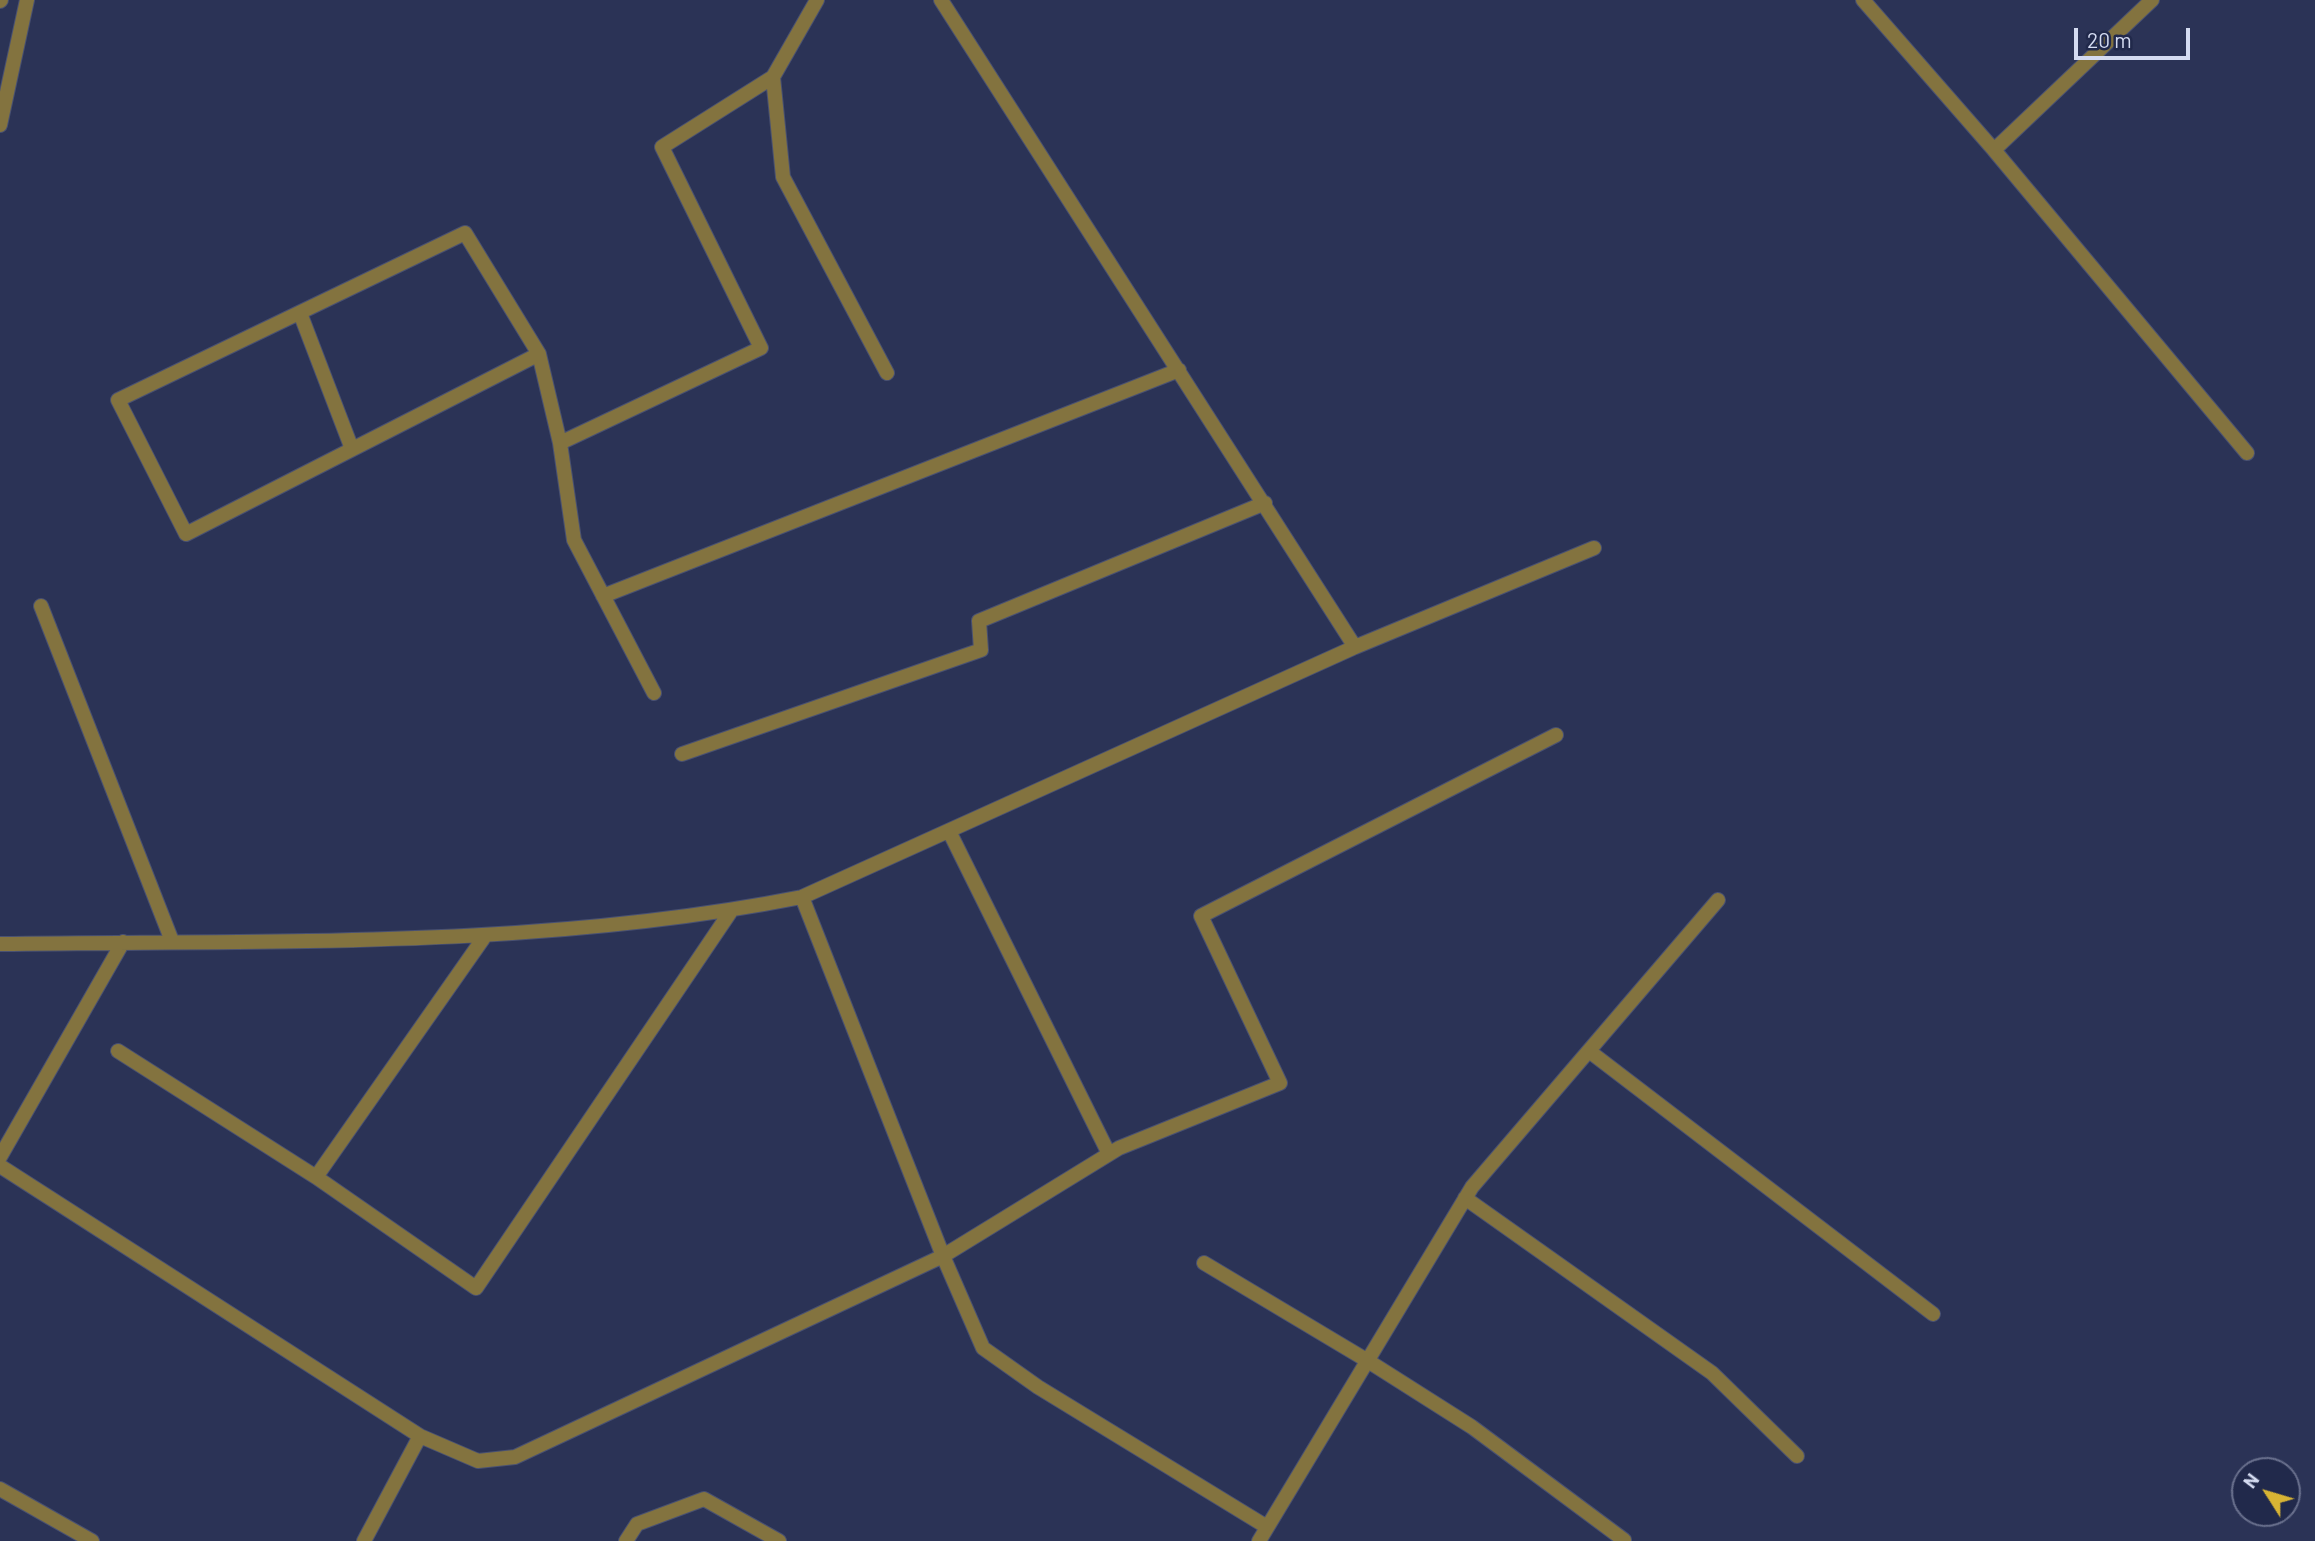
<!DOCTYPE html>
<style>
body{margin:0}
#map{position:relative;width:2315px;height:1541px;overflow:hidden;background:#2b3356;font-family:Barlow,sans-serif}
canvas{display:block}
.north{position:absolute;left:2231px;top:1457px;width:70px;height:70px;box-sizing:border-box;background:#21294b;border:2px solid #69708d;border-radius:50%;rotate:307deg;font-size:19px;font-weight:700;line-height:28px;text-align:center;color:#d4dbf1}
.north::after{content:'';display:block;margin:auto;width:24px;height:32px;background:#d8b434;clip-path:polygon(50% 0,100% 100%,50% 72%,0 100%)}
.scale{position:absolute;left:2074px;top:28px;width:116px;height:32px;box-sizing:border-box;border:4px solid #d4dbf1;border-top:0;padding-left:9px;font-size:21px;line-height:24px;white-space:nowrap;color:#d4dbf1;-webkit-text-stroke:5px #21294b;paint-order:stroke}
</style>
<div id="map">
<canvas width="2315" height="1541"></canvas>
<div class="north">N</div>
<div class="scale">20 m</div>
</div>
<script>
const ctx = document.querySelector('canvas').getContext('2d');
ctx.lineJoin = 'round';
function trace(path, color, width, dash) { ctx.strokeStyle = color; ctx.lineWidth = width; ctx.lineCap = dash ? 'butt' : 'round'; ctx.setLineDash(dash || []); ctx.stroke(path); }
const minor = new Path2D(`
 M817,0L773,77L783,177L887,373
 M941,0L1355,647
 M1863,0L1994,150L2152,0
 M0,1L1,0
 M0,125L27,0
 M1994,150L2247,453
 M300,313L352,449
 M539,354L186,534L118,400L465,233L539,354L560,443L574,540L654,693
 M560,443L761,348L662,147L773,77
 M603,596L1179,370
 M41,606L172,941
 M682,754L981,650L979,621L1265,503
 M949,831L1109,1154
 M802,897L943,1256L983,1348L1038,1387L1267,1527
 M0,944C267,940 539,949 802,897L1355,647L1594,548
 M118,1051L316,1177L476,1288L731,911
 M1589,1051L1933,1314
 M0,1157L123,942
 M0,1166L420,1436L478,1461L515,1457L943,1256L1119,1148L1280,1083L1201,916L1556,735
 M316,1177L485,936
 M1465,1198L1712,1373L1797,1456
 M1204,1263L1368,1361L1472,1427L1624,1540
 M0,1489L92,1541
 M364,1541L420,1436
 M626,1541L637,1524L704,1499L779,1541
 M1259,1541L1472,1187L1718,900`);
trace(minor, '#495172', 16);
trace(minor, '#83733f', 14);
</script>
